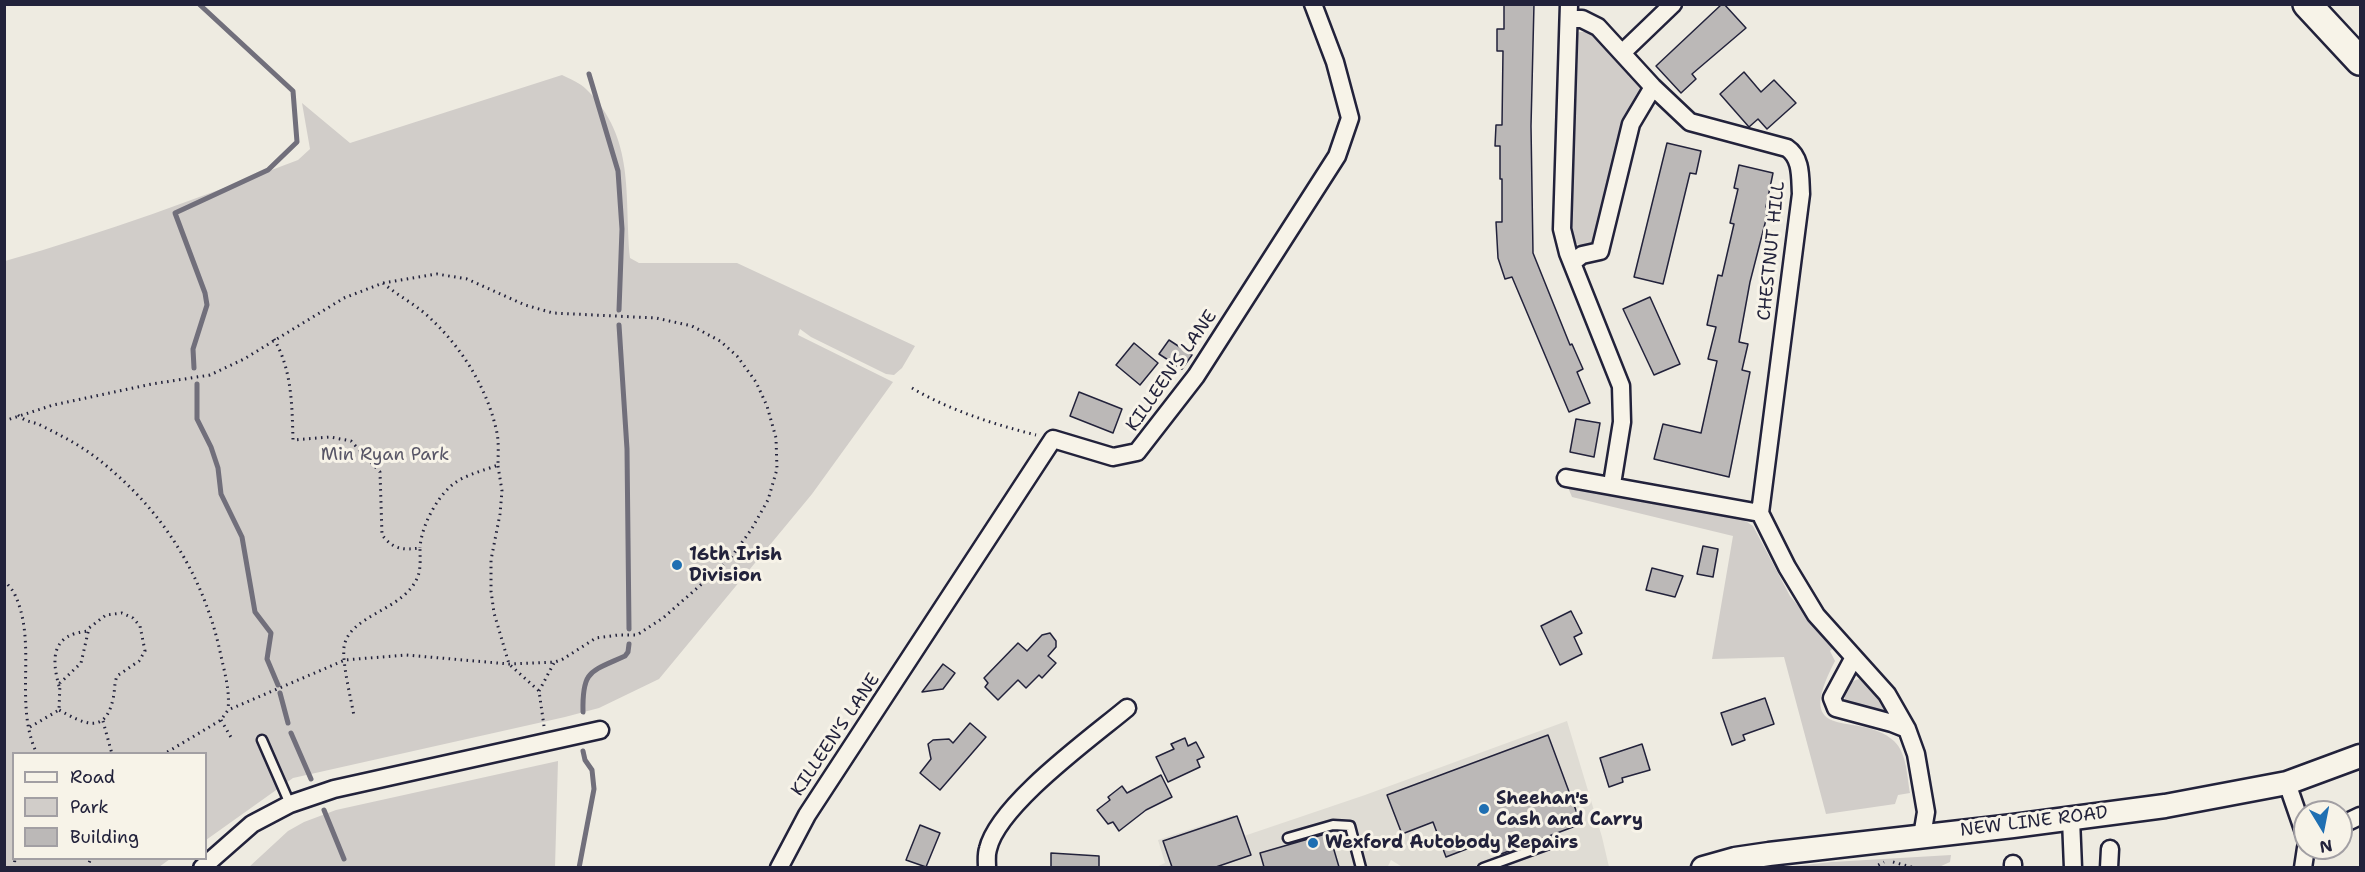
<!DOCTYPE html>
<style>
body{margin:0}
#map{position:relative;width:2365px;height:872px;overflow:hidden;background:#eeebe1;font-family:"Shantell Sans",sans-serif}
canvas{display:block}
.frame{position:absolute;inset:0;border:6px solid #22223b;pointer-events:none}
.legend{position:absolute;left:12px;top:752px;width:195px;height:108px;box-sizing:border-box;background:#f7f3e8;border:2px solid #a29fa3;margin:0;padding:8px 10px;list-style:none;font-size:18px;color:#22223b}
.legend li{display:flex;align-items:center;gap:12px;height:30px}
.legend b{width:30px;border:2px solid #a29fa3}
.north{position:absolute;left:2293px;top:800px;width:60px;height:60px;box-sizing:border-box;background:#f7f3e8;border:2px solid #a29fa3;border-radius:50%;rotate:170deg;font-size:16px;font-weight:700;line-height:24px;text-align:center;color:#22223b}
.north::after{content:'';display:block;margin:auto;width:21px;height:27px;background:#1f6fb2;clip-path:polygon(50% 0,100% 100%,50% 72%,0 100%)}
</style>
<div id="map">
<canvas width="2365" height="872"></canvas>
<div class="frame"></div>
<ul class="legend">
<li><b style="height:8px;background:#f7f3e8"></b>Road</li>
<li><b style="height:16px;background:#d1cdc9"></b>Park</li>
<li><b style="height:16px;background:#bbb8b7"></b>Building</li>
</ul>
<div class="north">N</div>
</div>
<script>
const ctx = document.querySelector('canvas').getContext('2d');
ctx.lineJoin = 'round';
function fillPath(path, color) { ctx.fillStyle = color; ctx.fill(path, 'evenodd'); }
function trace(path, color, width, dash) { ctx.strokeStyle = color; ctx.lineWidth = width; ctx.lineCap = dash ? 'butt' : 'round'; ctx.setLineDash(dash || []); ctx.stroke(path); }
function write(font, color, halo, rows, align = 'center') {
  ctx.font = font + ' "Shantell Sans",sans-serif'; ctx.lineWidth = 6; ctx.setLineDash([]); ctx.textBaseline = 'middle'; ctx.strokeStyle = halo; ctx.fillStyle = color; for (const [text, x, y, turn = 0] of rows) {
    ctx.save(); ctx.translate(x, y); ctx.rotate((+turn || 0) * Math.PI / 180); ctx.textAlign = isNaN(turn) ? turn : align; if (halo) ctx.strokeText(text, 0, 0); ctx.fillText(text, 0, 0); ctx.restore();
  }
}
const built = new Path2D(`
 M1567,721L1602,837L1609,867L1404,868L1391,860L1387,868H1154L1165,863L1158,840L1234,815L1244,836L1365,795Z`);
const green = new Path2D(`
 M1579,32H1591L1639,83L1642,90L1596,239C1588,249 1581,247 1572,241L1570,231L1575,41Z
 M562,75C570,79 580,83 586,89C636,138 624,195 630,258L639,263H737L915,346L902,368L894,375L886,374L811,337L800,329L798,335L893,382L812,494L659,679L599,708L565,717L293,778L206,840V754H14V858L170,859L159,867L5,868V261C105,233 201,197 298,160L310,149L302,103L350,143Z
 M1567,485L1741,518L1753,526L1790,596L1833,648L1830,651L1835,661C1790,747 1860,709 1894,741C1907,753 1907,777 1910,793L1898,795L1895,804L1826,814L1784,657L1712,659L1733,536L1572,497Z
 M1860,679L1880,699L1888,714L1851,706L1845,700C1844,690 1850,680 1860,679Z
 M558,761L555,867H249L288,831L304,822L336,810Z
 M1951,855L1950,862L1939,867H1786L1832,862Z`);
const stream = new Path2D(`
 M589,74L618,171L622,229L619,310
 M619,325L627,449L629,629
 M194,368L193,349L207,305L205,293L175,213L268,170L297,142L293,91L199,4
 M197,384V419L211,447L218,468L221,494L242,537L255,612L271,633L267,659L278,685
 M280,693L288,723
 M583,712C582,670 590,672 625,656L628,652L629,644
 M291,733L311,779
 M324,810L344,859
 M579,868L594,789L592,770L585,760L583,751`);
const building = new Path2D(`
 M1504,4H1534L1531,126L1533,253L1570,345L1572,344L1583,369L1577,372L1590,403L1569,412L1512,277L1505,279L1498,258L1496,222H1502V179H1500V146H1495L1496,125H1502L1503,51H1497V29H1504Z
 M1722,4H1724L1746,28L1692,74L1696,79L1681,93L1656,66Z
 M1744,72L1761,92L1774,80L1796,103L1767,129L1758,119L1749,127L1720,94Z
 M1667,143L1701,151L1696,174L1690,173L1663,284L1634,277Z
 M1739,165L1773,173L1766,207L1769,208L1750,282L1739,342L1748,344L1742,370L1750,372L1729,477L1654,459L1663,424L1701,433L1717,361L1708,359L1716,327L1707,325L1718,275L1722,276L1734,224L1730,223L1738,189L1734,188Z
 M1650,297L1680,364L1654,375L1623,309Z
 M1169,340L1192,355L1182,369L1159,354Z
 M1134,343L1158,363L1140,385L1116,365Z
 M1079,392L1122,409L1113,433L1070,416Z
 M1576,419L1600,423L1594,457L1570,452Z
 M1703,546L1718,549L1713,577L1697,574Z
 M1652,568L1683,576L1675,597L1646,590Z
 M1571,611L1582,633L1574,637L1582,654L1560,665L1541,626Z
 M1050,633L1056,641V647L1048,656L1056,663L1042,678L1039,675L1026,688L1018,680L998,700L985,687L988,683L984,678L1018,643L1027,651L1042,635Z
 M943,664L955,673L943,689L922,692Z
 M1765,698L1774,724L1743,735L1745,740L1732,745L1721,713Z
 M970,723L986,737L940,790L920,773L931,759L928,744L933,740L949,739L953,743Z
 M1548,735L1581,824L1501,854L1495,838L1446,857L1433,822L1402,834L1387,795Z
 M1185,738L1188,746L1196,742L1204,757L1197,760L1200,767L1168,782L1156,757L1174,749L1171,744Z
 M1642,744L1650,770L1622,778L1623,782L1609,787L1600,758Z
 M1161,775L1172,797L1146,810L1119,831L1113,822L1108,824L1097,810L1110,800L1108,797L1122,786L1127,793Z
 M1237,816L1251,855L1216,867H1172L1163,841Z
 M920,825L940,833L926,867L906,860Z
 M1329,833L1339,867H1264L1260,853Z
 M1051,853L1099,856V867H1051Z`);
const path = new Path2D(`
 M383,283C398,296 417,305 431,319C463,349 488,390 497,433C499,443 498,455 498,465C483,471 463,475 451,486C435,500 421,528 420,548
 M274,339C292,370 292,405 293,440L330,437L351,441L380,472L382,535C394,550 403,550 420,548C420,557 421,568 418,576C405,611 349,614 344,647C342,663 351,699 354,716
 M912,388C949,410 993,424 1036,435
 M18,415C27,423 33,421 42,426C60,435 78,444 94,456C160,506 204,574 221,656C225,674 230,691 228,710
 M4,421L53,405L152,384L210,375L244,359L344,298L383,283L437,274L467,279L525,305L553,313L656,318L692,326L720,341L737,356L756,382L767,406L776,438L777,469L768,500L751,530L729,560L663,618L637,635H618L596,638L563,659L555,662L509,664L406,655L345,660L228,710L221,720L164,754
 M498,466L502,491L500,514L491,560V591L494,613L509,664L539,691L544,726
 M4,580C8,585 13,590 15,595C38,644 13,704 37,754
 M59,686C51,657 52,634 89,631
 M539,691L554,663
 M221,720L232,739
 M103,721L112,754
 M30,727L59,710L60,683L81,663L89,628L106,615L122,613L133,618L140,626L145,651L139,661L117,676C114,684 115,691 113,699C105,736 83,723 59,710
 M1893,862L1915,868
 M14,868L15,858
 M87,868L91,858
 M1873,868L1884,862`);
const service = new Path2D(`
 M262,740L290,804
 M1288,838L1333,825L1350,826L1361,868
 M1483,868L1552,843`);
const minor = new Path2D(`
 M1569,4L1562,229L1568,253L1621,386L1622,422L1612,484
 M1570,19H1582L1598,27L1653,87L1690,122L1787,148C1802,158 1800,178 1801,194L1760,513L1787,567L1816,615L1887,694L1907,729L1916,754L1926,812L1922,836
 M1622,53L1673,4
 M1573,262L1582,255L1600,251L1631,124L1653,87
 M1566,478L1760,513
 M1853,659L1832,698L1836,708L1892,723L1907,729
 M2287,783L2305,835
 M2071,819L2073,868
 M2341,825L2360,816
 M202,868L252,824L290,804L334,789L600,730
 M779,868L807,815L1053,439L1113,457L1137,452L1196,376L1337,156L1350,118L1335,62L1313,4
 M987,868C987,862 986,855 988,849C998,805 1091,738 1127,708
 M2013,868V864
 M2109,868L2110,849
 M2303,868L2306,848`);
const secondary = new Path2D(`
 M1703,868L1735,859L1769,854L2013,826L2165,806L2287,783L2360,756`);
const trunk = new Path2D(`
 M2307,4L2360,61`);
const markers = [
 [677,565,6,"#1f6fb2"],
 [1484,809,6,"#1f6fb2"],
 [1313,843,6,"#1f6fb2"]
];
const streetNames = [
 ["CHESTNUT HILL",1772,251,-84],
 ["KILLEEN'S LANE",1172,371,-55],
 ["KILLEEN'S LANE",836,735,-56],
 ["NEW LINE ROAD",2034,822,-7]
];
const parkNames = [
 ["Min Ryan Park",385,455]
];
const poiNames = [
 ["16th Irish",689,555],
 ["Division",689,576],
 ["Sheehan's",1496,799],
 ["Cash and Carry",1496,820],
 ["Wexford Autobody Repairs",1325,843]
];
fillPath(built, '#dfdcd4');
fillPath(green, '#d1cdc9');
trace(stream, '#716f7b', 5);
fillPath(building, '#bbb8b7');
trace(building, '#22223b', 1.5);
trace(service, '#22223b', 13);
trace(minor, '#22223b', 21);
trace(secondary, '#22223b', 27);
trace(trunk, '#22223b', 32);
trace(path, '#22223b', 3, [1.5, 4.5]);
trace(service, '#f7f3e8', 8);
trace(minor, '#f7f3e8', 16);
trace(secondary, '#f7f3e8', 22);
trace(trunk, '#f7f3e8', 27);
for (const [x, y, r, color] of markers) { const dot = new Path2D(); dot.arc(x, y, r, 0, 2 * Math.PI); ctx.fillStyle = color; ctx.fill(dot); trace(dot, '#f7f3e8', 2); }
write('18px', '#22223b', '#f7f3e8', streetNames);
write('18px', '#575566', '#f7f3e8', parkNames);
write('bold 18px', '#22223b', '#f7f3e8', poiNames, 'left');
</script>
